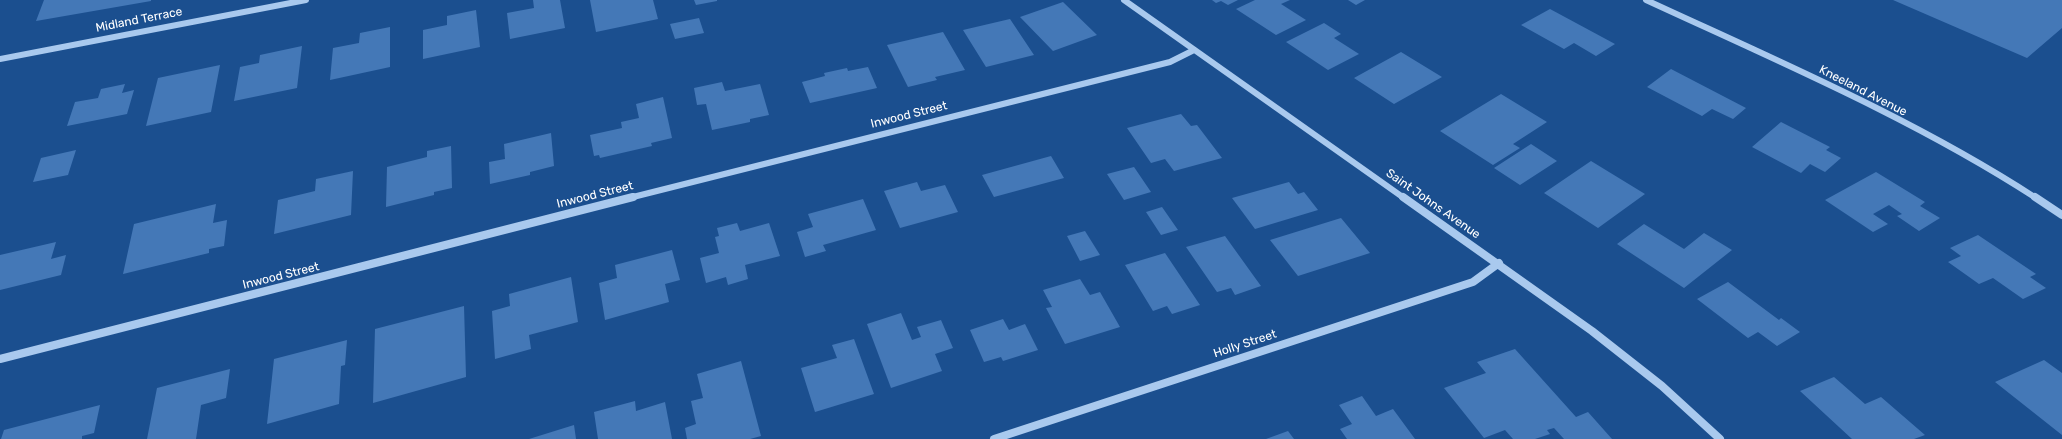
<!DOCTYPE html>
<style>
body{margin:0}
canvas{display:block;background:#1b4f8f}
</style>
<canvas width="2062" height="439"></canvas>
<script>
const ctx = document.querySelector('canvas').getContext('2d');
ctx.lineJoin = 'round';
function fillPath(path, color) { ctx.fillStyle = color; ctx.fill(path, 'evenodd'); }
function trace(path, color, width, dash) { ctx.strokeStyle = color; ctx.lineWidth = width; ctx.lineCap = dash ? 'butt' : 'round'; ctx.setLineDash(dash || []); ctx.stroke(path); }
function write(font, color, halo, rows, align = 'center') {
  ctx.font = font + ' Rubik,sans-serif'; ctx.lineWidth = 3; ctx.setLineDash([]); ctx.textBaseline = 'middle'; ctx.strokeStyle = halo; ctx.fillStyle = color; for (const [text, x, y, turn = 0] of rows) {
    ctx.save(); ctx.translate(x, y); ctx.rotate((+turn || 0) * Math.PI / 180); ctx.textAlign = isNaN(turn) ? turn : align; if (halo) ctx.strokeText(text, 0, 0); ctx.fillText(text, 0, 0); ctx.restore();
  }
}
const building = new Path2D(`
 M44,0H151V1L36,21Z
 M533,0H560L565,28L510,39L507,13L534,8Z
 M590,0H653L658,19L596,32Z
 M694,0H717V1L696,5Z
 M1212,0H1238L1228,5L1221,1L1216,3Z
 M1255,0H1290L1281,4L1306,20L1276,35L1236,9Z
 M1348,0H1365L1356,5Z
 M1893,0H2062V28L2027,58Z
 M1063,2L1097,35L1053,51L1020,17Z
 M1550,9L1615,44L1596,56L1574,43L1564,49L1521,25Z
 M476,10L480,47L423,59V30L447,25V16Z
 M699,18L704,33L675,39L670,24Z
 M1010,19L1034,55L986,67L963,30Z
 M1324,23L1341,34L1334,38L1359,54L1328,70L1286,42Z
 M390,27V67L330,80L333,48L359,43L360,33Z
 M943,32L965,70L935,77L937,80L908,87L887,45Z
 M302,46L297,88L234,101L240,67L259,63L260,55Z
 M1401,52L1442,77L1394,104L1354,78Z
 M220,65L211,112L146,126L158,78Z
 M868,67L877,88L810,103L802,82L825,76L824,73L847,68L848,71Z
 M1671,69L1746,108L1733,119L1712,109L1702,116L1647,87Z
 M722,82L725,91L760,84L769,115L750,119V122L712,130L706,104L697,105L694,88Z
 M125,84L122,93L134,90L127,114L67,126L75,102L98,98L101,89Z
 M1501,94L1547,122L1513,144L1520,148L1493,165L1440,131Z
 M663,97L672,138L651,143L652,146L600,158L599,155L594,156L590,135L622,128L621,122L639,118L636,104Z
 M1181,114L1191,126L1197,125L1222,158L1174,171L1165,159L1151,163L1127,128Z
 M1781,122L1830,147L1826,150L1841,158L1825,172L1810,164L1801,173L1752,147Z
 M551,133L554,166L530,172V175L490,184L489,162L505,159L504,144Z
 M1531,144L1557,161L1520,185L1494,168Z
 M451,146L452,188L434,192V195L386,207L387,167L427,157V151Z
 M76,150L68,175L33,182L41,158Z
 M1051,156L1064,178L994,197L982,175Z
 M1591,161L1645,194L1598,228L1544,193Z
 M1134,167L1151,192L1124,200L1107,174Z
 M353,171L351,215L274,234L278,200L315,191L316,179Z
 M1876,172L1925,202L1920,206L1940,218L1919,231L1897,216L1902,214L1889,205L1873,214L1888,224L1873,232L1825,200Z
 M917,182L921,191L945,185L958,212L900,228L884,191Z
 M1289,182L1298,194L1304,192L1318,210L1255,229L1232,198Z
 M863,199L876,230L823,245L826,251L805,257L797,232L813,227L808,214Z
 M216,204L213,223L227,220L224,246L209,249V253L123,274L134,224Z
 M1162,207L1178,230L1161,235L1146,212Z
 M1341,218L1370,253L1298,276L1270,240Z
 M737,223L740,231L769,223L780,256L745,265L748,279L728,285L726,277L706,283L700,258L719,253L715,237L719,236L717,228Z
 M1644,224L1684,249L1704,233L1732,250L1684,288L1617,244Z
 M1085,231L1100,255L1080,261L1067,236Z
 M1978,235L2036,274L2030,277L2046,288L2023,299L1993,278L1979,284L1948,262L1961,256L1950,248Z
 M1225,236L1253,275L1261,286L1235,295L1231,288L1217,292L1186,247Z
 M56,242L51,259L66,255L61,275L0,290V255Z
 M672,250L680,280L665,284L669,302L605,320L599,283L617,278L615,265Z
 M1165,253L1200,305L1172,314L1167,306L1153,311L1125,265Z
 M571,277L578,322L529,335L531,349L495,359L492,311L510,306L509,294Z
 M1080,279L1090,295L1100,292L1120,327L1065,344L1046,308L1052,307L1043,290Z
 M1728,282L1779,320L1781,318L1800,332L1777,346L1758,332L1748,338L1697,299Z
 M464,306L466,377L373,403L375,329Z
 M901,313L912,340L921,337L917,327L941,320L953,348L935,354L942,371L891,388L867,324Z
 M1003,319L1009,330L1025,324L1038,350L1003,361L1001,357L984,362L970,330Z
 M854,339L874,394L815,412L801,368L837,358L832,345Z
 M347,340L345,365L341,366L339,404L267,424L274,359Z
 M1515,349L1576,417L1588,412L1612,439H1564L1554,428L1547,430L1550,434L1535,439H1513L1505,430L1484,438L1444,388L1486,373L1477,362Z
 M2044,360L2062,373V435L1995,382Z
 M741,361L761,436L750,439H687L685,428L696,424L691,401L703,398L697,374Z
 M230,369L226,398L201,405L196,439H147L157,388Z
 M1834,377L1865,404L1881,397L1925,435L1914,439H1852L1800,391Z
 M1362,396L1376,416L1393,409L1415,439H1347L1340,429L1352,424L1339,405Z
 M635,401L636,411L665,402L672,439H598L594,412Z
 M100,405L94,433L82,436V439H1L4,430Z
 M574,425L576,439H529Z
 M1288,431L1294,439H1266Z`);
const minorFar1 = new Path2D(`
 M1124,0L1404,198
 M1646,0C1778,61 1914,119 2036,198
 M0,59L306,0
 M629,198L1170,62L1194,50`);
const minor = new Path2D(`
 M1403,197L1592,331L1662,386L1720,439
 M2035,197L2062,215
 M0,359L633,197
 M994,439L1473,282L1499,263`);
const streetNames = [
 ["Midland Terrace",139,20,-11],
 ["Kneeland Avenue",1863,91,27],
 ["Inwood Street",909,115,-14],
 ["Inwood Street",595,195,-14],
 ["Saint Johns Avenue",1433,204,35],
 ["Inwood Street",281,276,-14],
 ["Holly Street",1245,344,-18]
];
fillPath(building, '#4478b7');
trace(minorFar1, '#a9c9ee', 6);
trace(minor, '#a9c9ee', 8);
write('12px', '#fff', '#1b4f8f', streetNames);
</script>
